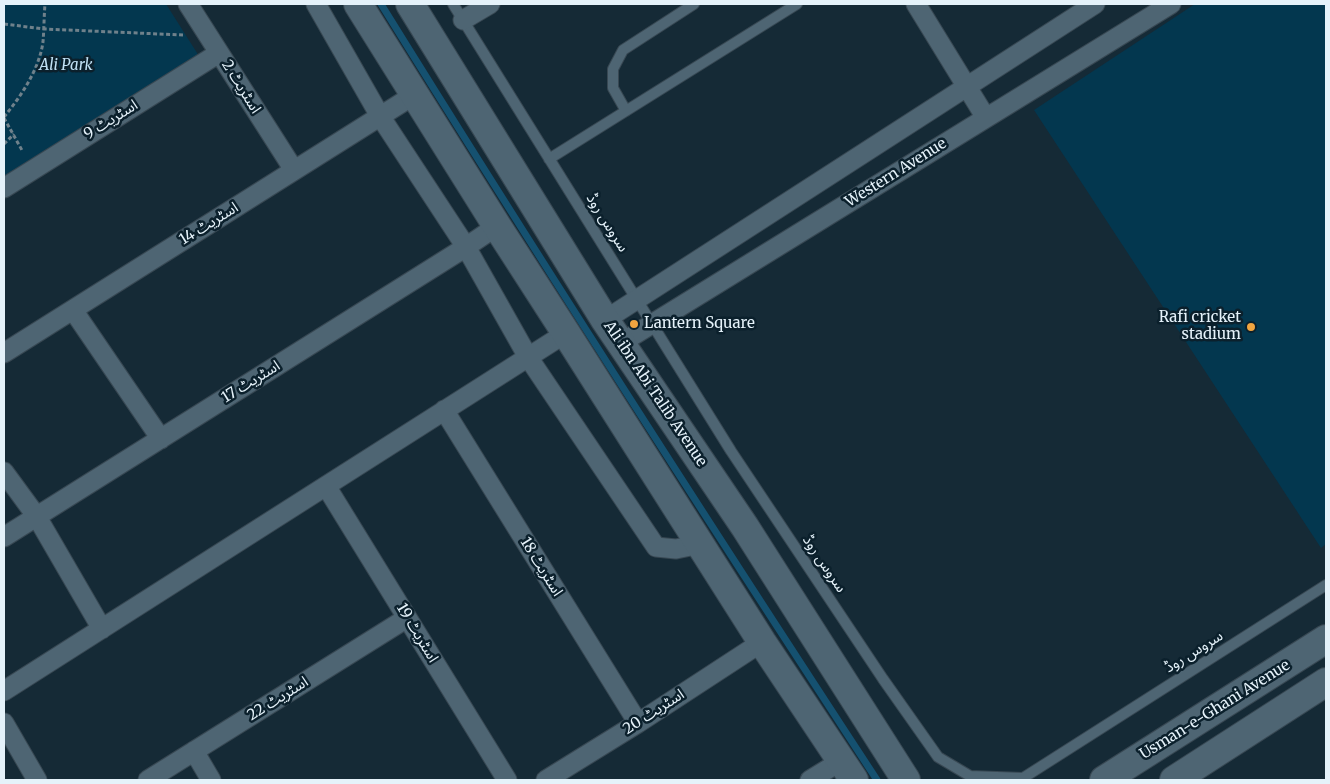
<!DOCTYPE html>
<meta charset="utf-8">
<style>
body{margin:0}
#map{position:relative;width:1330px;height:784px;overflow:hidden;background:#152a36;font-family:Merriweather,serif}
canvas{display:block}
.frame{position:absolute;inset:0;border:5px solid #e5f2fa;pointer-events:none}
</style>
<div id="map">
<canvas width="1330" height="784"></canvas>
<div class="frame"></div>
</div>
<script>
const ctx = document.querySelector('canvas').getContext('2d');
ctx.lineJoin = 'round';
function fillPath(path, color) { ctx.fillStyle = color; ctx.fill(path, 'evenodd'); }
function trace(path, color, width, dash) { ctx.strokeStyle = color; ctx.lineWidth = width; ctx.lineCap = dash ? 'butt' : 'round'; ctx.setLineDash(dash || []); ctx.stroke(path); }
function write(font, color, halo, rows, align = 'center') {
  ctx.font = font + ' Merriweather,"Noto Sans Arabic",serif'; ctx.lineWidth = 5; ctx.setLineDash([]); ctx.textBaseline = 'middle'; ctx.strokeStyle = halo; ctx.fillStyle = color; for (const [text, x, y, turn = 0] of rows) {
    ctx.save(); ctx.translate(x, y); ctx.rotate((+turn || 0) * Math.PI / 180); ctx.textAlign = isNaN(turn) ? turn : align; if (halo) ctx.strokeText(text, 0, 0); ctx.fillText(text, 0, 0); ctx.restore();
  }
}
const green = new Path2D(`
 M4,4H166L199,56L4,181Z
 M1195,4H1326V544L1321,548L1034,110Z`);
const stream = new Path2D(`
 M381,4C543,265 709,523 877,780`);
const path = new Path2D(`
 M4,24L44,29L183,35
 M4,117C21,96 39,70 43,42C44,30 44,16 45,4
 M4,118L23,152
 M4,144L14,134`);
const service = new Path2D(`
 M453,4L731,451L883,679L938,757L970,776L1023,778L1326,585
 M626,111L613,88V69L623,50L694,4
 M549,159L797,4`);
const minor = new Path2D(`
 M188,4L294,170
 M316,4L380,116L466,247L528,357L656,547L676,549L700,544
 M916,4L986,118
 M463,20L490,4
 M4,188L219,53
 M73,310L161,439
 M605,320L1095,4
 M621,343L1171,4
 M4,353L414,95
 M444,410L638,723
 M4,472L37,517L102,629
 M326,486L507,780
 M4,537L466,247L497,226
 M4,691L566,333
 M4,723L37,780
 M194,751L211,780
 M148,780L407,618
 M546,780L638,723L762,642
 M810,780L841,761`);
const secondary = new Path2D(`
 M358,4L497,226L566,333L762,642L854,780
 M410,4L605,320L745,527L906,780
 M1104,780L1326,639
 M1174,780L1326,682`);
const markers = [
 [634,324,5,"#f1a540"],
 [1251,327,5,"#f1a540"]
];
const parkNames = [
 ["Ali Park",66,66]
];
const streetNames = [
 ["اسٹریٹ 2",241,87,58],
 ["اسٹریٹ 9",111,120,-32],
 ["Western Avenue",896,173,-32],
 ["سروس روڈ",607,223,58],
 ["اسٹریٹ 14",209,224,-32],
 ["اسٹریٹ 17",251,382,-32],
 ["Ali ibn Abi Talib Avenue",655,394,56],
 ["سروس روڈ",824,564,56],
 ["اسٹریٹ 18",541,567,58],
 ["اسٹریٹ 19",417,633,59],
 ["سروس روڈ",1194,652,-32],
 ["اسٹریٹ 22",278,699,-32],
 ["Usman-e-Ghani Avenue",1215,710,-32],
 ["اسٹریٹ 20",654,712,-33]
];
const poiNames = [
 ["Rafi cricket",1241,318],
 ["stadium",1241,335],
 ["Lantern Square",644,324,"left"]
];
fillPath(green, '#03374f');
trace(stream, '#155170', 7);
trace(service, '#384853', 12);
trace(minor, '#384853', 21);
trace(secondary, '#384853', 30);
trace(path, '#6f818b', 3, [4, 2.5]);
trace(service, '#4e6573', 10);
trace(minor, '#4e6573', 19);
trace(secondary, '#4e6573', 28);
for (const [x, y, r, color] of markers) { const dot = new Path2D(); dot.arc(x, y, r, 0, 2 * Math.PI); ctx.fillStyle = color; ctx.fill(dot); trace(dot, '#0b202c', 2); }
write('italic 15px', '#c1e1f5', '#0b202c', parkNames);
write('15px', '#e5f2fa', '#0b202c', streetNames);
write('15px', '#e5f2fa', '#0b202c', poiNames, 'right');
</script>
